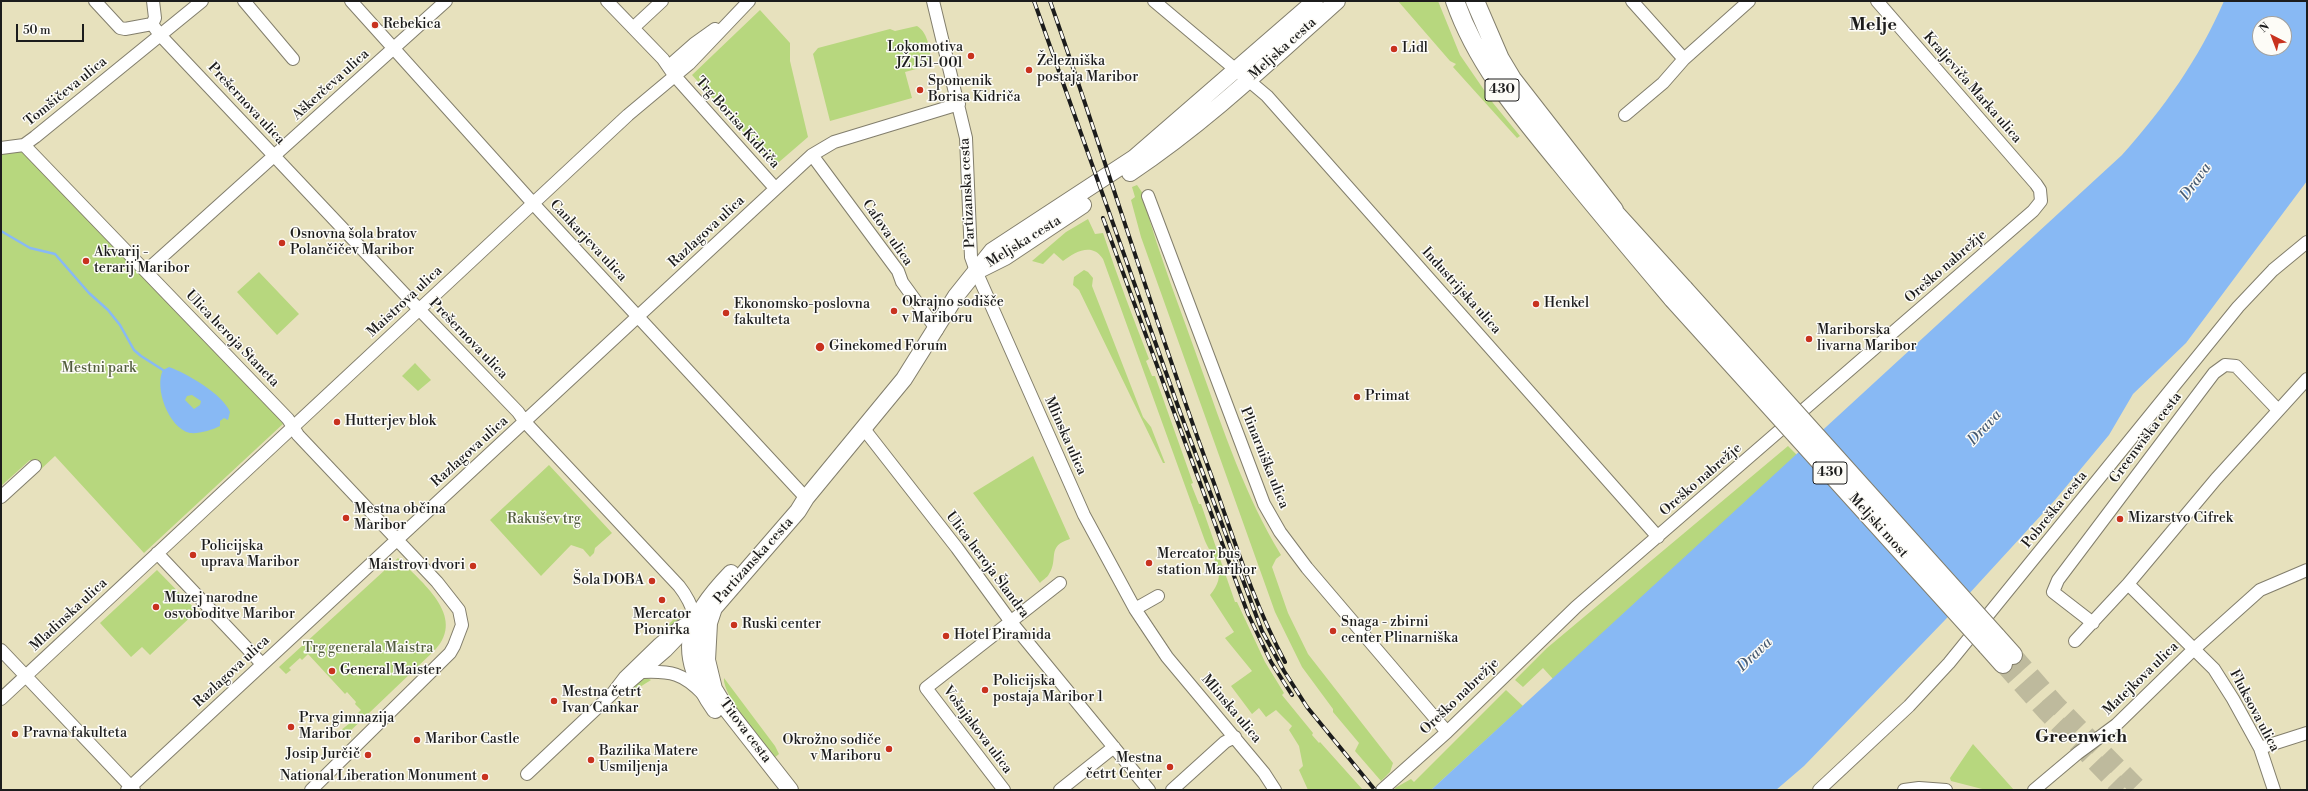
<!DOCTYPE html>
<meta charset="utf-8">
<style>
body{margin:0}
#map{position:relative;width:2308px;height:791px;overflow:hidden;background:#e7e1bd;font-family:"Libre Bodoni",serif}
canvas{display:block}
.frame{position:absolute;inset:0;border:2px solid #1c1c1c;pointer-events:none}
.north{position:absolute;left:2252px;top:16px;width:40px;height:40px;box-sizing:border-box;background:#fdfcf7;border:1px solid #a3a29f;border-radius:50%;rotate:318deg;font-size:11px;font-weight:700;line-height:16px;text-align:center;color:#1c1c1c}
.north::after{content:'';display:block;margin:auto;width:14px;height:18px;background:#c8321e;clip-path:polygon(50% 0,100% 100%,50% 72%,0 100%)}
.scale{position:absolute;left:16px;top:24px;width:68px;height:18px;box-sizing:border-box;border:2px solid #1c1c1c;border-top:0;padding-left:5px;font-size:12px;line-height:14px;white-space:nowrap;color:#1c1c1c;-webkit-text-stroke:3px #fdfcf7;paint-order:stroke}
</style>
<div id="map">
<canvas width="2308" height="791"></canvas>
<div class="frame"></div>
<div class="north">N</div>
<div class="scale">50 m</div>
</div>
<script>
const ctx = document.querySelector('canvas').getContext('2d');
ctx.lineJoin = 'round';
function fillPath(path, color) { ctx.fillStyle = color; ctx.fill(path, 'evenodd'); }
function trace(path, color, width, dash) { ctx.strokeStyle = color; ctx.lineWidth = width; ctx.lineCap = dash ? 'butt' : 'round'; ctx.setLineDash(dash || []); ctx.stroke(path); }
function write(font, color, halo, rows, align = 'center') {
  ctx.font = font + ' "Libre Bodoni",serif'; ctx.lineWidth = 3; ctx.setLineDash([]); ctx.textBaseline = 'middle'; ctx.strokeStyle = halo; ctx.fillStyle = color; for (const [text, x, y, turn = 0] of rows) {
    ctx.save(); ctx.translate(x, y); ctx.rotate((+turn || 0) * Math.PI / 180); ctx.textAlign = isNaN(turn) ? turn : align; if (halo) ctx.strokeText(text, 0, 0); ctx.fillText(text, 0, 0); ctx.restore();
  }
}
const green = new Path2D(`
 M1398,1H1438L1460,55L1493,103L1520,136L1517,138L1453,67L1456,64L1450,61Z
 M760,10L790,43V61L808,137L771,169L774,166L692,75Z
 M917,26C929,33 930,52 931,65L905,72L912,98L830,121L813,54L818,48L890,29L895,31Z
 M22,145L284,423L144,553L55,456L40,470L30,460L1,486V146Z
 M1137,185L1146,198L1144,200C1159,256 1181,310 1200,365C1223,429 1245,496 1281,555L1276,559L1272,567L1288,613L1308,654L1393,763L1390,772L1381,781L1355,751L1359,743L1333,712V709L1302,667L1275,612L1141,237L1131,200L1135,197L1132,187Z
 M1088,219L1095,234L1103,233C1117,276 1133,318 1149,359L1146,361L1152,376H1155L1193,483L1191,484L1199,504H1201L1235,602H1237L1265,662L1284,693L1282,695L1313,733L1312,735L1319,743L1320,742L1363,790H1308L1299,770L1303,766L1299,746L1289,730L1292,726L1276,710L1266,717L1259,708L1252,714L1231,686L1252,671L1225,638L1234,632L1210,595C1228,574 1215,563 1205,541L1103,259C1092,242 1075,252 1063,261L1054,253L1043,264L1032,261L1066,232Z
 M1084,270L1088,272L1093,278L1092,286L1143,417L1151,427L1165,463H1163L1079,290L1073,285L1074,277Z
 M259,272L299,314L277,335L237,292Z
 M415,363L431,380L418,391L402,376Z
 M1788,446L1797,455L1553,679L1543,668L1523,687L1515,680L1547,648Z
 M1033,456L1070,539C1046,546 1059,559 1049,574C1047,578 1042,580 1040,583L973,493Z
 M549,465L612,533L595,548L594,553L590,557L583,549L571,545L541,576L490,520Z
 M398,558C421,582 467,616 435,650L345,736L340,731L356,718L355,716L361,710L355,704L356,702L347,692L345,694L308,654L302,660L300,658L289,668L291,670L286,674L279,667Z
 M157,570L197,611L150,655L142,647L131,657L100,623Z
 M682,611L676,623L660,633Z
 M647,678L651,680L627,695C629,686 639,678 647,678Z
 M724,678L775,746L779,754L774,758C762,745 722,694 724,678Z
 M1506,690L1523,706L1431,790H1396L1395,788L1411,779L1414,782Z
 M1973,744L2014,790H1986L1951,781L1950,778Z`);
const water = new Path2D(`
 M2224,1H2307V181L2186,343L2133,394L2109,435L2055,500L1945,620L1804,766L1776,790H1431L2122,155C2164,108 2199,59 2224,1ZM2260,24H2284V48H2260Z
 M169,367C186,373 223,394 230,412L228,420L224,418L220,421V426C212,430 199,434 190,433C168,428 154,387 163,370ZM192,395L201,401L200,405L194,409L185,400L187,396Z`);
const stream = new Path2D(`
 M1,231L30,248L55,254L89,293L108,310L120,325L134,350L141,356L163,370`);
const highwayTunnel = new Path2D(`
 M2013,655L2056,704L2140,790
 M2003,664L2046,712L2122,790`);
const minor = new Path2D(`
 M95,1L120,28L125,29L152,24
 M153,1L155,18L152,24L160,35L413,303L518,412L525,422L679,586C695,606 699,629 702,653
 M244,1L293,59
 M351,1L540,211L806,498
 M607,1L663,59L674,75L775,188
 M933,1L966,138L971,257L976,271L1084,515L1135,609L1167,657L1264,773L1275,790
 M1154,1L1267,96L1658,537
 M1632,1L1684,59
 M633,28L662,1
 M669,66L694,44L715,29
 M1625,115L1663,83L1684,59L1749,1
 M24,145L288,419L298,435L437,582L459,610L462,625L454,646L450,653L311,790
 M1,148L24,145L35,137L202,1
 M812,155L898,271L902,282L937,330
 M1148,196L1264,504L1280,532L1307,568L1447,732
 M146,271L446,1
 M864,429L957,548L1011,622L1149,790
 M1,497L35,466
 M157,553L262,664
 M2128,584L2214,669L2233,699L2260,748L2274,790
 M1135,609L1158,596
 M2093,623L2053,592L2058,580L2214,373L2225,365L2236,366L2278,410
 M2075,641L2128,584L2216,479L2307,379
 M1,650L134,790
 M643,672C671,671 683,673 703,694
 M623,688L666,651L690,626
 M1,699L628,115L689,64L749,1
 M2260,748L2307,733
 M527,774L612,694L625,677L659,644L678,628L700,616
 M127,790L812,155L834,142L959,104
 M1004,790L926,688L1060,583
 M1060,790L1114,747
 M1172,790L1225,742L1235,737
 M1382,790L1447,732L1576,607L2033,211L2041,201L2040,190L2036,184L1877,1
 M1819,790L1909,706L1949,663L2238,307L2273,270L2307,242
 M1904,790L1919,788L1946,790
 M2034,790L2078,753L2116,725L2193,650L2260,590L2307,570`);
const major = new Path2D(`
 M1130,173C1205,123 1270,61 1337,1
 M979,270L1005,257L1083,205
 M715,710C675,652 685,621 731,573
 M790,790L725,707L714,689L707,660L709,623L714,608L798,511L806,498L904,379L956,296L992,251L1134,158L1315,1`);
const highway = new Path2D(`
 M1455,1C1477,64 1519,113 1560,163C1597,209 1635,254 1673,299
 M1475,1L1500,59L1512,79L1614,210
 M1605,202L1684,289
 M1996,636L2013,655
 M1987,646L2003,664`);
const rail = new Path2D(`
 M1034,1L1180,412L1262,631L1284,671L1307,707L1375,790
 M1050,1C1105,157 1153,317 1210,472C1233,536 1253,602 1285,662
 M1103,218L1248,614L1271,662L1292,695`);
const highwayBridge = new Path2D(`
 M1684,289L1996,636
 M1673,299L1987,646`);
const markers = [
 [375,25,4,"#c8321e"],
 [1394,49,4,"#c8321e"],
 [971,56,4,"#c8321e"],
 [1029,70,4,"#c8321e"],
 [920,90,4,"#c8321e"],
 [282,243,4,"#c8321e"],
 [86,261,4,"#c8321e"],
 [1536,304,4,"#c8321e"],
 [894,311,4,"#c8321e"],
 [726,313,4,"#c8321e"],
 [1809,339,4,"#c8321e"],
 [820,347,5,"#c8321e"],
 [1357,397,4,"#c8321e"],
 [337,422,4,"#c8321e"],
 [346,518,4,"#c8321e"],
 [2120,519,4,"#c8321e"],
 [193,555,4,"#c8321e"],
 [1149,563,4,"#c8321e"],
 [473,566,4,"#c8321e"],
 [652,581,4,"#c8321e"],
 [662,600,4,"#c8321e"],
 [156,607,4,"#c8321e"],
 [734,625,4,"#c8321e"],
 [1333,631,4,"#c8321e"],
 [946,636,4,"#c8321e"],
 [332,671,4,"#c8321e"],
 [985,690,4,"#c8321e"],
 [554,701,4,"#c8321e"],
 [291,727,4,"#c8321e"],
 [15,734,4,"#c8321e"],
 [417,740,4,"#c8321e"],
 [889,749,4,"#c8321e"],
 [368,755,4,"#c8321e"],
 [591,760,4,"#c8321e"],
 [1170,767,4,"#c8321e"],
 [485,777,4,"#c8321e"]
];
const shields = [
 [1502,90,34],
 [1830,473,34]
];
const shieldNames = [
 ["430",1502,90],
 ["430",1830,473]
];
const poiNames = [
 ["Rebekica",383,25],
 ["Lokomotiva",963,48,"right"],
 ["JŽ 151-001",963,64,"right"],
 ["Lidl",1402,49],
 ["Železniška",1037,62],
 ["postaja Maribor",1037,78],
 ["Spomenik",928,82],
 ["Borisa Kidriča",928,98],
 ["Osnovna šola bratov",290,235],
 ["Polančičev Maribor",290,251],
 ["Akvarij -",94,253],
 ["terarij Maribor",94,269],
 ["Okrajno sodišče",902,303],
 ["v Mariboru",902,319],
 ["Henkel",1544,304],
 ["Ekonomsko-poslovna",734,305],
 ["fakulteta",734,321],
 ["Mariborska",1817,331],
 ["livarna Maribor",1817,347],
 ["Ginekomed Forum",829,347],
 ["Primat",1365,397],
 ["Hutterjev blok",345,422],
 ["Mestna občina",354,510],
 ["Maribor",354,526],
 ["Mizarstvo Cifrek",2128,519],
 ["Policijska",201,547],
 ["uprava Maribor",201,563],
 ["Mercator bus",1157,555],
 ["station Maribor",1157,571],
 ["Maistrovi dvori",465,566,"right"],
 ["Šola DOBA",644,581,"right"],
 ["Muzej narodne",164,599],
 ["osvoboditve Maribor",164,615],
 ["Mercator",662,615,"center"],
 ["Pionirka",662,631,"center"],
 ["Snaga - zbirni",1341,623],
 ["center Plinarniška",1341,639],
 ["Ruski center",742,625],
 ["Hotel Piramida",954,636],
 ["General Maister",340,671],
 ["Policijska",993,682],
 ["postaja Maribor 1",993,698],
 ["Mestna četrt",562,693],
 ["Ivan Cankar",562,709],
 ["Prva gimnazija",299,719],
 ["Maribor",299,735],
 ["Pravna fakulteta",23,734],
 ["Maribor Castle",425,740],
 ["Okrožno sodiče",881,741,"right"],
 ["v Mariboru",881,757,"right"],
 ["Bazilika Matere",599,752],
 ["Usmiljenja",599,768],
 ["Josip Jurčič",360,755,"right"],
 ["Mestna",1162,759,"right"],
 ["četrt Center",1162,775,"right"],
 ["National Liberation Monument",477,777,"right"]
];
const streetNames = [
 ["Meljska cesta",1283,49,-42],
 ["Aškerčeva ulica",331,85,-42],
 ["Kraljeviča Marka ulica",1972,88,49],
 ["Tomšičeva ulica",66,92,-39],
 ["Prešernova ulica",246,104,47],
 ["Trg Borisa Kidriča",737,123,48],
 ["Partizanska cesta",968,193,-93],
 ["Razlagova ulica",707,232,-43],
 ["Cafova ulica",887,233,55],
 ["Cankarjeva ulica",588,241,47],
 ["Meljska cesta",1024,242,-32],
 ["Oreško nabrežje",1946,267,-41],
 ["Industrijska ulica",1461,291,48],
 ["Maistrova ulica",405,302,-43],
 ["Ulica heroja Staneta",232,339,46],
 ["Prešernova ulica",468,339,46],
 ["Mlinska ulica",1065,436,66],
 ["Greenwiška cesta",2146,438,-53],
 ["Razlagova ulica",470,452,-42],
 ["Plinarniška ulica",1264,458,68],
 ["Oreško nabrežje",1701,480,-41],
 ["Pobreška cesta",2055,510,-51],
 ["Meljski most",1878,526,48],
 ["Partizanska cesta",754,561,-48],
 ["Ulica heroja Šlandra",987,565,53],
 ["Mladinska ulica",69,615,-43],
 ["Razlagova ulica",232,672,-43],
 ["Matejkova ulica",2141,679,-44],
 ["Oreško nabrežje",1460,697,-44],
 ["Mlinska ulica",1231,709,50],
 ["Fluksova ulica",2254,711,62],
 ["Vošnjakova ulica",977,730,53],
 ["Titova cesta",745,731,53]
];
const parkNames = [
 ["Mestni park",99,369],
 ["Rakušev trg",544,520],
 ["Trg generala Maistra",368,649]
];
const waterNames = [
 ["Drava",2196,182,-54],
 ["Drava",1985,428,-47],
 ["Drava",1755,655,-44]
];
const districtNames = [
 ["Melje",1873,26],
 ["Greenwich",2081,738]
];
fillPath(green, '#b7d77e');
fillPath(water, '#88b9f4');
trace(stream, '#88b9f4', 2.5);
trace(highwayTunnel, '#beba9d', 18, [18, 9]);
trace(minor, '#827e6c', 14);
trace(major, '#827e6c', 18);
trace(highway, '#827e6c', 20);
trace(minor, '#fff', 12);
trace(major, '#fff', 16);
trace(highway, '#fff', 18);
trace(rail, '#1c1c1c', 4);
trace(rail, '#fdfcf7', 2.5, [8]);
trace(highwayBridge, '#827e6c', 20, []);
trace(highwayBridge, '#fff', 18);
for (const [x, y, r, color] of markers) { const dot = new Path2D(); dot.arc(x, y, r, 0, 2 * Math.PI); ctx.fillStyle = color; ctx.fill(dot); trace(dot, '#fdfcf7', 1.5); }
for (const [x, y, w] of shields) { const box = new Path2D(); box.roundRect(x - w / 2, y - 11, w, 22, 3); ctx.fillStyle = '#fdfcf7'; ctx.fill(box); trace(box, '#1c1c1c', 1); }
write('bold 13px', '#1c1c1c', null, shieldNames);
write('14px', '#1c1c1c', '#fdfcf7', poiNames, 'left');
write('14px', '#1c1c1c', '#fdfcf7', streetNames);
write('14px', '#525d3e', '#fdfcf7', parkNames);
write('italic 15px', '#475b72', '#fdfcf7', waterNames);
write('bold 18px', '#1c1c1c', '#fdfcf7', districtNames);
</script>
